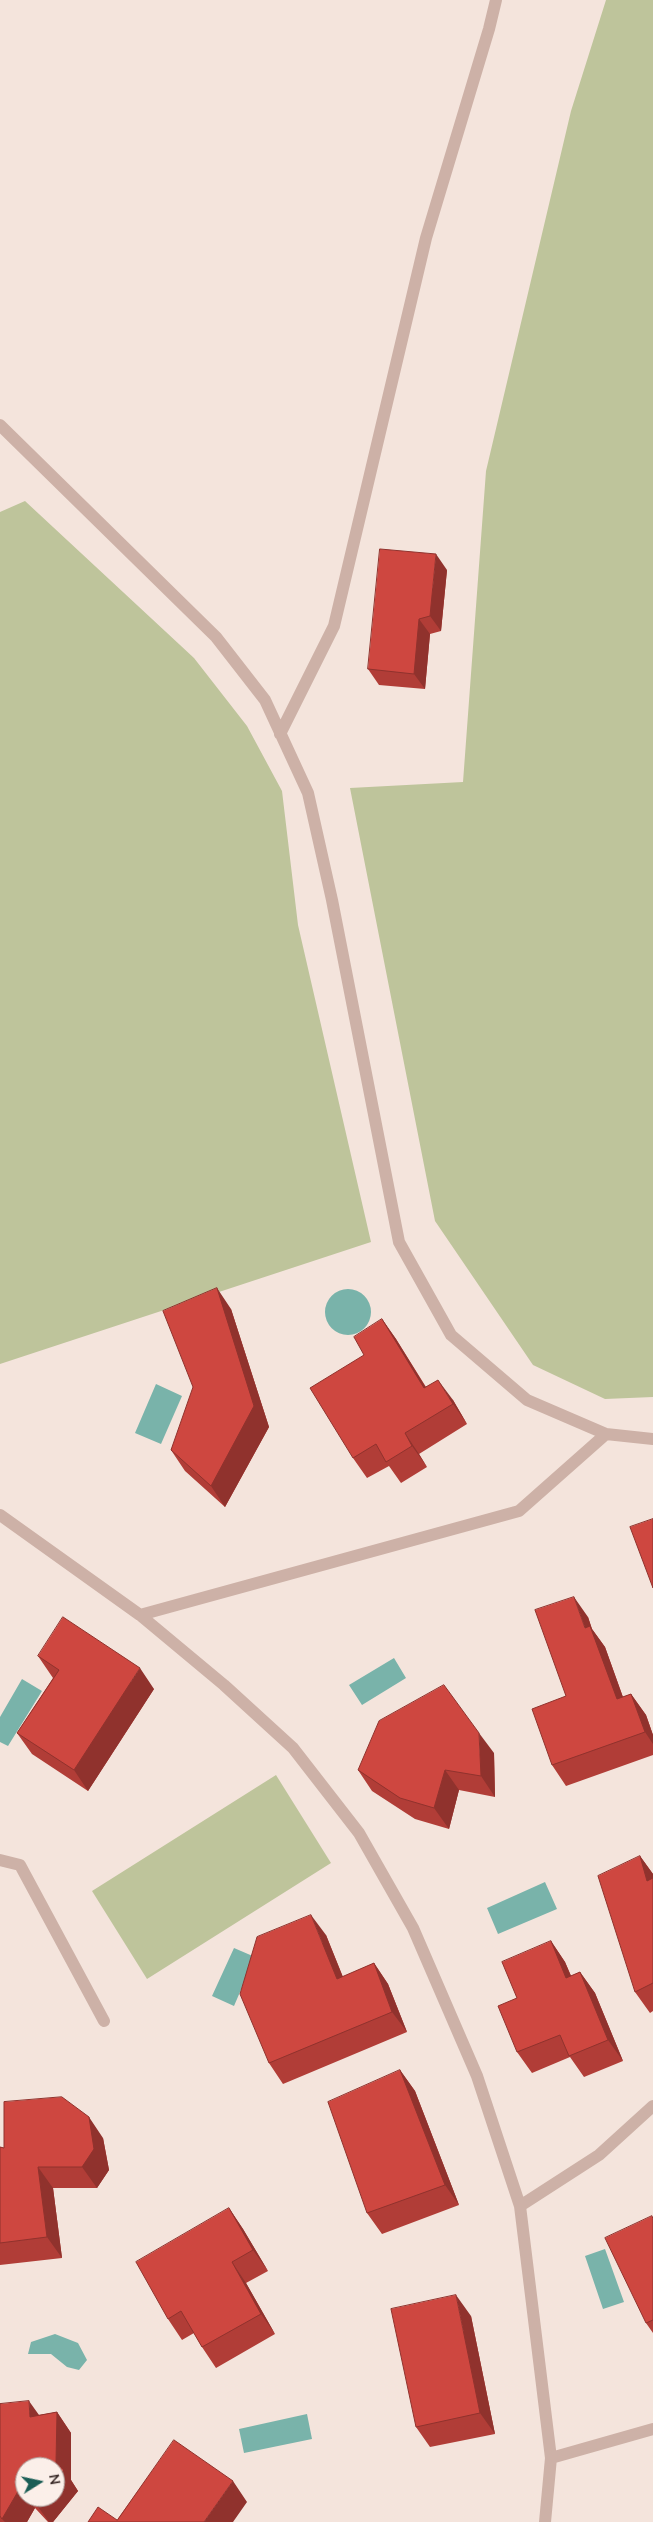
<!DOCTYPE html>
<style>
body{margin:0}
#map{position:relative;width:653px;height:2522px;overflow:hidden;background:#f4e4dc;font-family:"Nunito Sans",sans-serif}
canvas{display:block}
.north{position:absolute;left:15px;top:2457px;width:50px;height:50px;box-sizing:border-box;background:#fbefe9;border:1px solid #ada09c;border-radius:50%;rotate:80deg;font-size:14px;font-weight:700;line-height:20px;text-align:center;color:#392a28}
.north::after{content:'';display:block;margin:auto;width:18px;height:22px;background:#1a5d55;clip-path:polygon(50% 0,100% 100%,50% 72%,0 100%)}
</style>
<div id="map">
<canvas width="653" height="2522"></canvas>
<div class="north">N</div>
</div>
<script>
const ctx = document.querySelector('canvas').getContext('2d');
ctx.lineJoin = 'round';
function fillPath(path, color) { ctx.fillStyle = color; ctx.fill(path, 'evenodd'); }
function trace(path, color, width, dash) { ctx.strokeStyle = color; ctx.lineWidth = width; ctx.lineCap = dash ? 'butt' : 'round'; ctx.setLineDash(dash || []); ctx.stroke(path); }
const green = new Path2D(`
 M606,0H653V1397L605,1399L533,1365L435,1221L350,788L463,782L486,471L571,111Z
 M25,501L194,658L247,726L282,791L298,925L371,1242L0,1364V512Z
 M276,1775L331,1863L147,1979L92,1891Z`);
const water = new Path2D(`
 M325 1312a23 23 0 1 1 46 0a23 23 0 1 1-46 0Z
 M156,1384L182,1396L161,1444L135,1433Z
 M394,1658L406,1678L362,1705L349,1685Z
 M22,1679L42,1691L8,1746L0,1742V1717Z
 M545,1882L557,1909L498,1934L487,1908Z
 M234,1948L255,1957L234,2006L212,1996Z
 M605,2249L624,2302L603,2309L585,2256Z
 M55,2334L78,2343L87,2360L79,2370L67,2367L51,2354H28L31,2342Z
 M307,2414L312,2439L244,2453L239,2429Z`);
const street = new Path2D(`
 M0,425L216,637L265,700L308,793L332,900L399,1242L451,1335L527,1400L606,1434L653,1439
 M280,734L334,626L426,238L489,29L496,0
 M0,1515L140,1615L224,1685L293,1748L359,1833L413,1928L477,2076L520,2206L551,2458L545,2522
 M140,1615L519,1511L606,1434
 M0,1860L20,1865L104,2021
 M520,2206L599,2155L653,2106
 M551,2458L653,2429`);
const wall = new Path2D(`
 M447,570L441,631L430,634L425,689L379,685L368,669Z
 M231,1309L269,1427L225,1507L185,1471L171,1450Z
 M382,1319L396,1339L426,1387L453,1400L467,1424L419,1454L427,1467L401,1483L389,1466L367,1478L353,1458L364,1355Z
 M588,1617L592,1629L605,1647L623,1697L631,1694L646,1715L653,1735V1755L566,1786L552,1765L566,1696Z
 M38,1656L154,1689L88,1791L32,1754L17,1733L53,1678Z
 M494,1753L495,1797L459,1790L449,1829L415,1819L372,1791L358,1770Z
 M640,1856L653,1874V2011L650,2013L635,1992Z
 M326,1935L343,1977L374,1963L388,1984L407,2032L283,2084L269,2063Z
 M551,1941L565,1962L571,1976L580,1972L595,1993L623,2061L584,2077L570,2057L532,2073L517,2052V1998Z
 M400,2070L415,2091L459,2205L382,2234L367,2213Z
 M103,2138L109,2170L97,2188H53L62,2258L0,2265V2147L4,2148Z
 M229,2208L243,2229L268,2271L246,2283L275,2334L216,2368L202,2347L194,2333L182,2340L168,2319Z
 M653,2218V2333L646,2323Z
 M471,2316L495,2434L430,2447L416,2427Z
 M0,2404L39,2415L57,2412L71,2433V2480L78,2491L53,2522H48L35,2508L27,2522H0ZM25,2467L55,2497H25Z`);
const shadedWall = new Path2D(`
 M436,554L447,570L441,631L430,616Z
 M419,619L430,634L425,689L414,674Z
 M217,1288L231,1309L269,1427L225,1507L211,1486Z
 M382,1319L396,1339L439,1409L424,1388Z
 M438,1380L453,1400L467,1424L453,1404Z
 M405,1433L419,1454L427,1467L412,1446Z
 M574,1597L588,1617L592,1629L605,1647L631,1720L617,1699L585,1628Z
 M140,1668L154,1689L88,1791L74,1770Z
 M631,1694L646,1715L653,1735V1744L645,1732Z
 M479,1733L494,1753L495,1797L481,1776Z
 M445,1770L459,1790L449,1829L434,1808Z
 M640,1856L653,1874V1890L647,1881Z
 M311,1915L326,1935L352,2000L337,1979Z
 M551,1941L565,1962L581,1999L566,1978Z
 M374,1963L388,1984L407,2032L392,2012Z
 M580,1972L595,1993L623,2061L608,2040Z
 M400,2070L415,2091L459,2205L445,2185Z
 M89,2117L103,2138L109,2170L97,2188L82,2167Z
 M38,2167L53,2188L62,2258L47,2237Z
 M229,2208L243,2229L268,2271L253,2250Z
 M232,2262L246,2283L275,2334L261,2314Z
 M456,2295L471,2316L495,2434L480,2413Z
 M29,2401L44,2422L30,2417Z
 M57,2412L71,2433V2480L78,2491L53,2522H49L36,2504L42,2497H55V2480L56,2463Z
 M233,2481L247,2502L233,2522H204Z
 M20,2488L25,2494V2497H27L35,2508L27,2522H5L2,2519Z`);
const building = new Path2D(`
 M380,549L436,554L430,616L419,619L414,674L368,669Z
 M217,1288L254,1406L211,1486L171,1450L193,1387L163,1311Z
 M382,1319L424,1388L438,1380L453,1404L405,1433L412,1446L386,1462L376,1444L353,1458L310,1388L364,1355L354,1337Z
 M653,1519V1588L630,1527Z
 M574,1597L585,1628L590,1626L617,1699L631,1694L645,1732L552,1765L532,1709L566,1696L535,1610Z
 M63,1617L140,1668L74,1770L17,1733L59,1670L38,1656Z
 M444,1685L479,1733L481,1776L445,1770L434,1808L400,1798L358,1770L379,1721Z
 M640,1856L647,1881L653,1878V1983L635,1992L598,1876Z
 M311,1915L337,1979L374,1963L392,2012L269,2063L240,1994L257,1937Z
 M551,1941L566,1978L580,1972L608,2040L569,2056L560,2035L517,2052L498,2006L517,1998L502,1962Z
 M400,2070L445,2185L367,2213L328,2102Z
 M62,2097L89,2117L94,2149L82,2167H38L47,2237L0,2243V2147L4,2148V2102Z
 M229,2208L253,2250L232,2262L261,2314L202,2347L181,2311L168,2319L136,2262Z
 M652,2216L653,2219V2320L646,2323L605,2238Z
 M456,2295L480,2413L416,2427L391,2309Z
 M29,2401L30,2417L57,2412L56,2463L64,2470L55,2480V2467H25V2492L20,2488L2,2519L0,2516V2404Z
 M174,2440L233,2481L204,2522H88L98,2507L117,2520Z
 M30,2497H42L36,2504Z`);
fillPath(green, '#bec49b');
fillPath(water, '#79b3aa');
trace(street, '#cdb1a7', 12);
fillPath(wall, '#b13d37');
fillPath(shadedWall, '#90322d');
fillPath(building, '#ce4740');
trace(building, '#90322d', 1);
</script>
